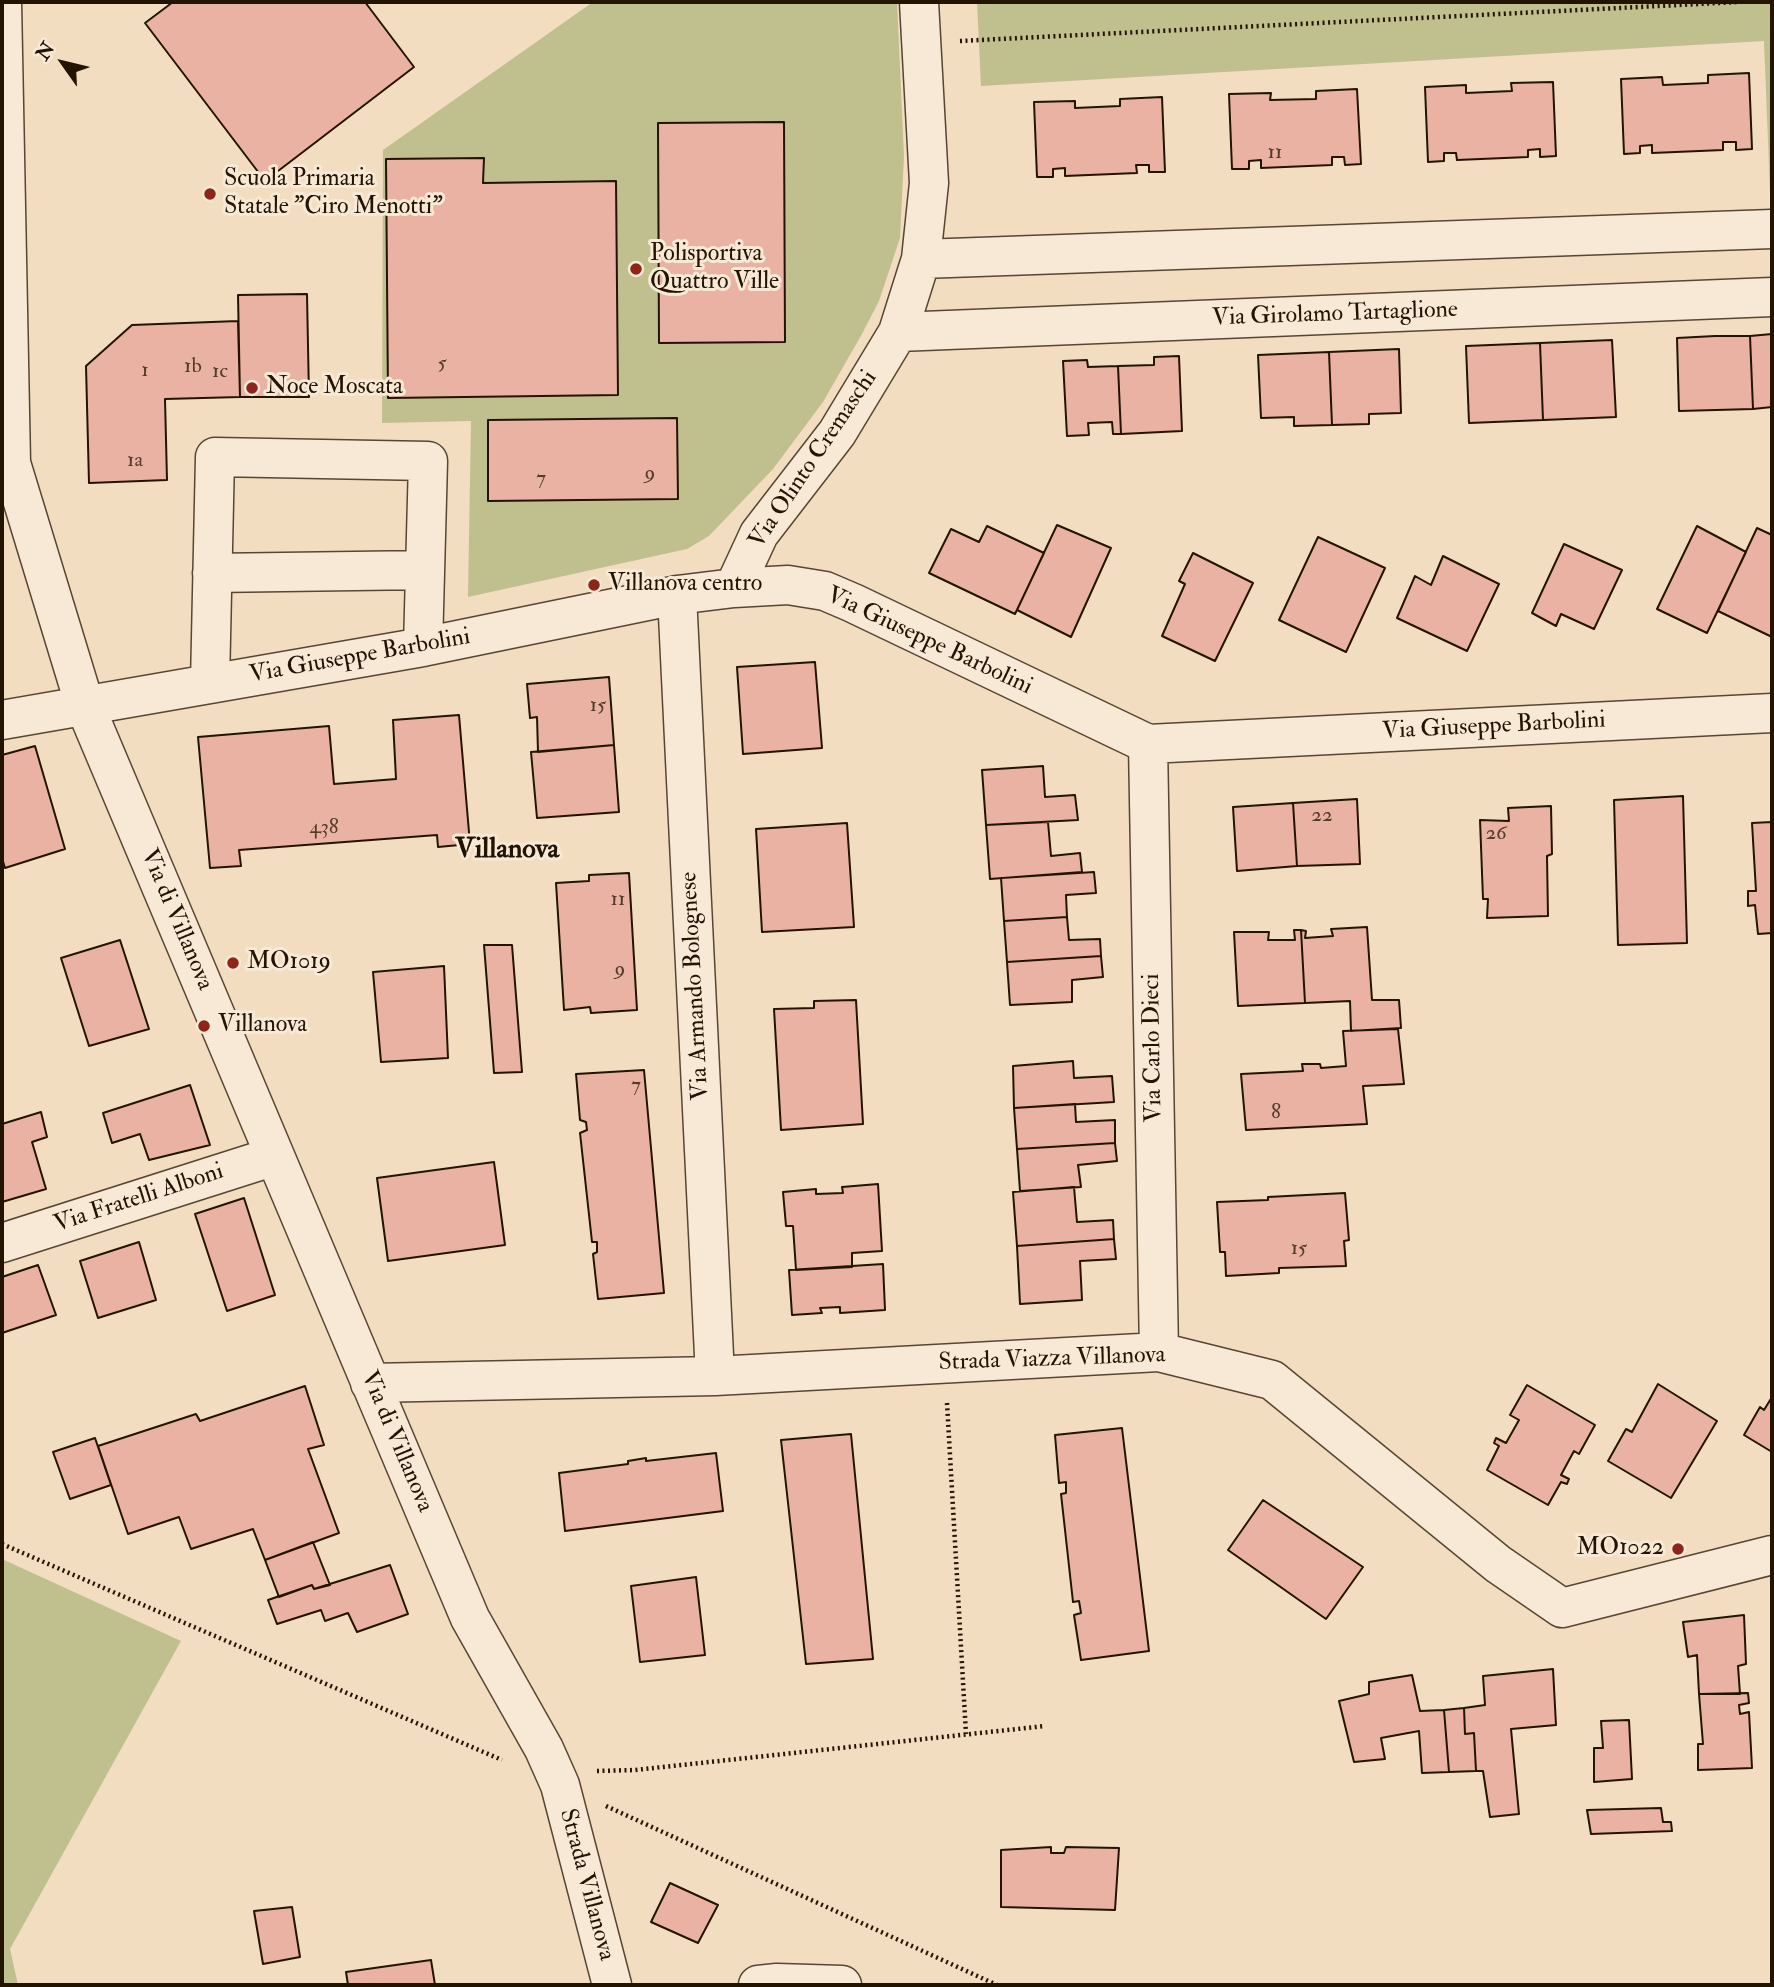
<!DOCTYPE html>
<style>
body{margin:0}
#map{position:relative;width:1774px;height:1987px;overflow:hidden;background:#f2ddc0;font-family:"IM FELL Double Pica",serif}
canvas{display:block}
.frame{position:absolute;inset:0;border:4px solid #231402;pointer-events:none}
.north{position:absolute;left:28px;top:28px;width:70px;height:70px;-webkit-text-stroke:5px #f7e9d6;paint-order:stroke;rotate:304deg;font-size:19px;font-weight:700;line-height:28px;text-align:center;color:#231402}
.north::after{content:'';display:block;margin:auto;width:24px;height:32px;background:#231402;clip-path:polygon(50% 0,100% 100%,50% 72%,0 100%)}
</style>
<div id="map">
<canvas width="1774" height="1987"></canvas>
<div class="frame"></div>
<div class="north">N</div>
</div>
<script>
const ctx = document.querySelector('canvas').getContext('2d');
ctx.lineJoin = 'round';
function fillPath(path, color) { ctx.fillStyle = color; ctx.fill(path, 'evenodd'); }
function trace(path, color, width, dash) { ctx.strokeStyle = color; ctx.lineWidth = width; ctx.lineCap = dash ? 'butt' : 'round'; ctx.setLineDash(dash || []); ctx.stroke(path); }
function write(font, color, halo, rows, align = 'center') {
  ctx.font = font + ' "IM FELL Double Pica",serif'; ctx.lineWidth = 6; ctx.setLineDash([]); ctx.textBaseline = 'middle'; ctx.strokeStyle = halo; ctx.fillStyle = color; for (const [text, x, y, turn = 0] of rows) {
    ctx.save(); ctx.translate(x, y); ctx.rotate((+turn || 0) * Math.PI / 180); ctx.textAlign = isNaN(turn) ? turn : align; if (halo) ctx.strokeText(text, 0, 0); ctx.fillText(text, 0, 0); ctx.restore();
  }
}
const green = new Path2D(`
 M593,2H897L904,156L900,238L879,301L862,334L823,402L773,469L709,536L687,549L468,597L471,421L382,423L383,150Z
 M977,2H1772V192H1770L1764,41L981,86Z
 M2,1559L181,1641L10,1949L18,1985H2Z`);
const building = new Path2D(`
 M173,2H365L414,67L265,181L145,23Z
 M1749,73L1752,149L1736,150V142H1723V150L1652,153V145L1640,146V153L1624,154L1621,79L1662,77L1663,85L1708,83V75Z
 M1553,82L1556,156L1540,157V149L1528,150V157L1457,160L1456,153H1444V161L1428,162L1425,87L1466,85V93L1512,91L1511,83Z
 M1357,89L1361,164L1345,165L1344,157H1332V165L1261,168V160L1249,161V169H1232L1229,94L1271,93L1270,100L1316,99V91Z
 M1162,97L1165,172H1149V165H1136L1137,173L1065,176V168L1053,169V177H1037L1034,102L1075,101V108L1120,106V99Z
 M784,122L785,342L659,343L658,123Z
 M484,158L483,183L616,181L618,395L388,398L386,159Z
 M307,294L309,397H240L238,295Z
 M238,321L240,397L165,399L167,480L89,483L86,366L132,325Z
 M1772,334V407L1753,409L1750,336Z
 M1715,336H1750L1753,409L1679,411L1677,338Z
 M1612,340L1616,417L1543,420L1540,343Z
 M1540,343L1543,420L1469,423L1466,346Z
 M1399,349L1401,413L1369,414V424L1332,425L1329,352Z
 M1329,352L1332,425L1294,426V417L1261,418L1258,355Z
 M1179,356L1182,431L1121,434L1118,366L1154,365V357Z
 M1087,360L1088,367L1118,366L1121,434H1113L1112,422L1088,423L1089,435L1067,436L1063,361Z
 M677,418L678,499L488,501V420Z
 M1057,525L1111,548L1071,637L1017,610Z
 M987,526L1044,553L1015,614L929,573L951,529L979,542Z
 M1697,526L1746,552L1707,633L1657,609Z
 M1757,528L1772,535V637L1718,611Z
 M1318,537L1385,568L1346,652L1279,620Z
 M1564,544L1622,570L1594,629L1561,614L1556,626L1532,613Z
 M1193,553L1253,583L1215,661L1162,636L1185,584L1179,581Z
 M1443,556L1499,584L1467,651L1397,618L1415,576L1431,585Z
 M815,662L822,748L743,754L737,667Z
 M609,677L614,745L538,752L537,717L530,718L527,684Z
 M459,715L470,844L438,847L437,835L239,850L241,866L210,868L198,737L329,726L334,784L396,779L393,720Z
 M614,745L619,812L537,818L531,752Z
 M35,746L65,849L5,868L2,858V755Z
 M1043,766L1045,797L1075,795L1078,820L986,825L982,770Z
 M1683,796L1687,943L1618,945L1614,800Z
 M1357,799L1360,864L1297,866L1293,803Z
 M1293,803L1297,866L1237,871L1233,807Z
 M1551,806L1552,854L1547,856L1548,916L1487,918L1488,899H1483L1480,820L1509,821L1508,808Z
 M1048,822L1051,856L1080,853L1082,872L990,879L986,825Z
 M1772,822V933L1758,934L1755,905L1748,906V891H1756L1752,823Z
 M847,823L854,927L762,932L756,829Z
 M1094,872L1096,893L1066,895L1067,917L1004,921L1001,878Z
 M629,873L637,1010L591,1013L590,1007L564,1010L556,883L589,881V875Z
 M1067,917L1069,940L1100,939L1101,956L1007,962L1004,921Z
 M1367,927L1372,1000H1399L1401,1028L1351,1031L1350,1001L1305,1003L1301,930L1306,931L1305,938L1333,936L1331,929Z
 M1294,930H1301L1305,1003L1238,1006L1234,932H1269L1268,940H1295Z
 M120,940L149,1029L89,1046L61,958Z
 M484,945H512L522,1072L494,1073Z
 M1101,956L1103,977L1072,980V1002L1010,1005L1007,962Z
 M444,966L448,1058L381,1062L373,972Z
 M856,1000L863,1124L781,1130L774,1009L814,1008V1001Z
 M1398,1029L1404,1084L1363,1086L1367,1124L1246,1130L1241,1074L1303,1071L1302,1064H1320L1321,1068L1346,1066L1343,1031Z
 M1073,1061L1074,1078L1112,1076L1114,1102L1014,1108L1013,1066Z
 M644,1070L664,1293L598,1299L593,1254L597,1252V1242H592L580,1133L587,1130L586,1122L580,1120L576,1074Z
 M190,1085L210,1145L149,1160L140,1134L112,1143L103,1113Z
 M1075,1104L1076,1122L1115,1120V1143L1017,1149L1014,1108Z
 M41,1112L47,1137L32,1142L46,1189L2,1202V1124Z
 M1115,1143L1117,1161L1078,1165L1081,1187L1020,1191L1017,1149Z
 M494,1162L505,1245L388,1261L377,1178Z
 M878,1184L882,1251L852,1253V1267L796,1270L793,1226H786L783,1192L816,1189V1194L843,1193L842,1187Z
 M1074,1187L1077,1222L1113,1220L1114,1239L1017,1246L1013,1192Z
 M1345,1193L1349,1240L1344,1241L1346,1266L1279,1268V1273L1226,1276L1225,1252H1220L1217,1202L1268,1200V1197Z
 M244,1198L275,1295L227,1311L195,1214Z
 M1114,1239L1116,1259L1080,1261L1082,1300L1020,1304L1017,1246Z
 M139,1242L156,1300L98,1318L80,1261Z
 M883,1264L885,1310L840,1313V1307L820,1308L822,1313L792,1315L789,1270Z
 M38,1265L56,1315L2,1333V1277Z
 M1658,1384L1717,1421L1671,1498L1608,1461L1626,1429L1632,1432Z
 M1527,1385L1595,1425L1579,1454L1574,1451L1561,1475L1569,1479L1567,1484L1561,1482L1548,1505L1487,1470L1499,1446L1494,1443L1496,1438L1506,1443L1519,1420L1510,1415Z
 M305,1386L324,1445L308,1449L339,1533L265,1560L253,1529L191,1549L179,1517L128,1534L98,1446L196,1414L200,1421Z
 M1772,1397V1452L1744,1435L1760,1407L1764,1410Z
 M1122,1428L1149,1651L1081,1660L1074,1615L1081,1613L1079,1601L1073,1602L1061,1494L1066,1493V1482L1059,1483L1055,1435Z
 M851,1434L873,1659L806,1664L781,1440Z
 M95,1438L111,1485L70,1499L53,1452Z
 M716,1453L723,1511L565,1531L559,1473L628,1464V1461L646,1458V1461Z
 M1263,1500L1363,1567L1326,1619L1228,1550Z
 M313,1542L330,1585L314,1589L312,1585L279,1597L265,1560Z
 M390,1565L408,1614L357,1632L348,1613L325,1621L321,1610L277,1624L268,1600L312,1585L314,1589Z
 M696,1577L705,1655L640,1662L631,1586Z
 M1744,1615L1746,1664L1738,1666L1740,1694H1699L1697,1655L1688,1657L1683,1622Z
 M1553,1669L1556,1725L1511,1729L1519,1814L1490,1817L1483,1771H1476L1474,1733L1465,1734L1464,1708L1485,1705L1483,1676Z
 M1412,1675L1420,1711L1444,1710L1449,1772L1422,1773L1419,1731L1381,1738L1385,1759L1354,1762L1339,1701L1369,1694V1682Z
 M1748,1693L1749,1703L1739,1705L1740,1714L1749,1712L1752,1768L1698,1770V1744H1703L1699,1694Z
 M1464,1708L1465,1734L1474,1733L1476,1771L1449,1772L1444,1710Z
 M1629,1720L1632,1779L1594,1782V1748H1603L1601,1721Z
 M1661,1808L1663,1822H1671L1672,1831L1591,1834L1587,1810Z
 M1051,1847V1853H1064L1066,1847L1119,1848L1115,1910L1001,1907V1850Z
 M670,1883L718,1905L698,1943L651,1922Z
 M292,1907L300,1957L263,1964L254,1911Z
 M431,1960L435,1985H348L346,1972Z`);
const path = new Path2D(`
 M960,41L1739,2
 M947,1403L966,1734
 M2,1544L502,1760
 M597,1771L635,1770L1045,1726
 M606,1806L997,1985`);
const minor = new Path2D(`
 M2,2L11,463L85,706L470,1618L544,1749L560,1785L612,1985
 M921,259L1772,229
 M898,332L1772,297
 M212,573L425,570
 M734,588L759,534L837,433L898,332L921,259L929,183L919,2
 M677,595L715,1376
 M210,683L215,457L428,461L423,647
 M2,720L423,647L677,595L734,588L788,585L825,591L853,603L1148,744L1772,713
 M1148,744L1159,1352
 M2,1243L275,1156
 M370,1383L715,1376L1159,1352L1272,1380L1498,1564L1562,1608L1772,1555
 M758,1985L777,1983L842,1985`);
const markers = [
 [210,194,7,"#8f2418"],
 [636,269,7,"#8f2418"],
 [252,388,7,"#8f2418"],
 [594,585,7,"#8f2418"],
 [233,963,7,"#8f2418"],
 [204,1026,7,"#8f2418"],
 [1678,1549,7,"#8f2418"]
];
const numberNames = [
 ["11",1275,153],
 ["5",442,364],
 ["1b",193,367],
 ["1",145,371],
 ["1c",220,372],
 ["1a",135,461],
 ["9",650,474],
 ["7",541,479],
 ["15",598,706],
 ["22",1322,816],
 ["438",324,828],
 ["26",1496,834],
 ["11",618,900],
 ["9",620,970],
 ["7",636,1086],
 ["8",1276,1113],
 ["15",1299,1249]
];
const poiNames = [
 ["Scuola Primaria",224,180],
 ["Statale \"Ciro Menotti\"",224,208],
 ["Polisportiva",650,255],
 ["Quattro Ville",650,283],
 ["Noce Moscata",266,388],
 ["Villanova centro",608,585],
 ["MO1019",247,963],
 ["Villanova",218,1026],
 ["MO1022",1664,1549,"right"]
];
const streetNames = [
 ["Via Girolamo Tartaglione",1335,315,-2],
 ["Via Olinto Cremaschi",814,460,-56],
 ["Via Giuseppe Barbolini",929,642,25],
 ["Via Giuseppe Barbolini",360,657,-10],
 ["Via Giuseppe Barbolini",1494,727,-3],
 ["Via di Villanova",176,920,67],
 ["Via Armando Bolognese",696,986,-93],
 ["Via Carlo Dieci",1154,1048,-91],
 ["Via Fratelli Alboni",139,1199,-18],
 ["Strada Viazza Villanova",1052,1360,-2],
 ["Via di Villanova",396,1442,67],
 ["Strada Villanova",586,1885,75]
];
const quarterNames = [
 ["Villanova",507,851]
];
fillPath(green, '#c0bf8e');
fillPath(building, '#e9b2a2');
trace(building, '#231402', 2);
trace(minor, '#574632', 41);
trace(path, '#231402', 4.5, [2, 3.5]);
trace(minor, '#f7e9d6', 38);
for (const [x, y, r, color] of markers) { const dot = new Path2D(); dot.arc(x, y, r, 0, 2 * Math.PI); ctx.fillStyle = color; ctx.fill(dot); trace(dot, '#f7e9d6', 2.5); }
write('21px', '#543c2a', null, numberNames);
write('24px', '#231402', '#f7e9d6', poiNames, 'left');
write('24px', '#231402', '#f7e9d6', streetNames);
write('bold 28px', '#231402', '#f7e9d6', quarterNames);
</script>
